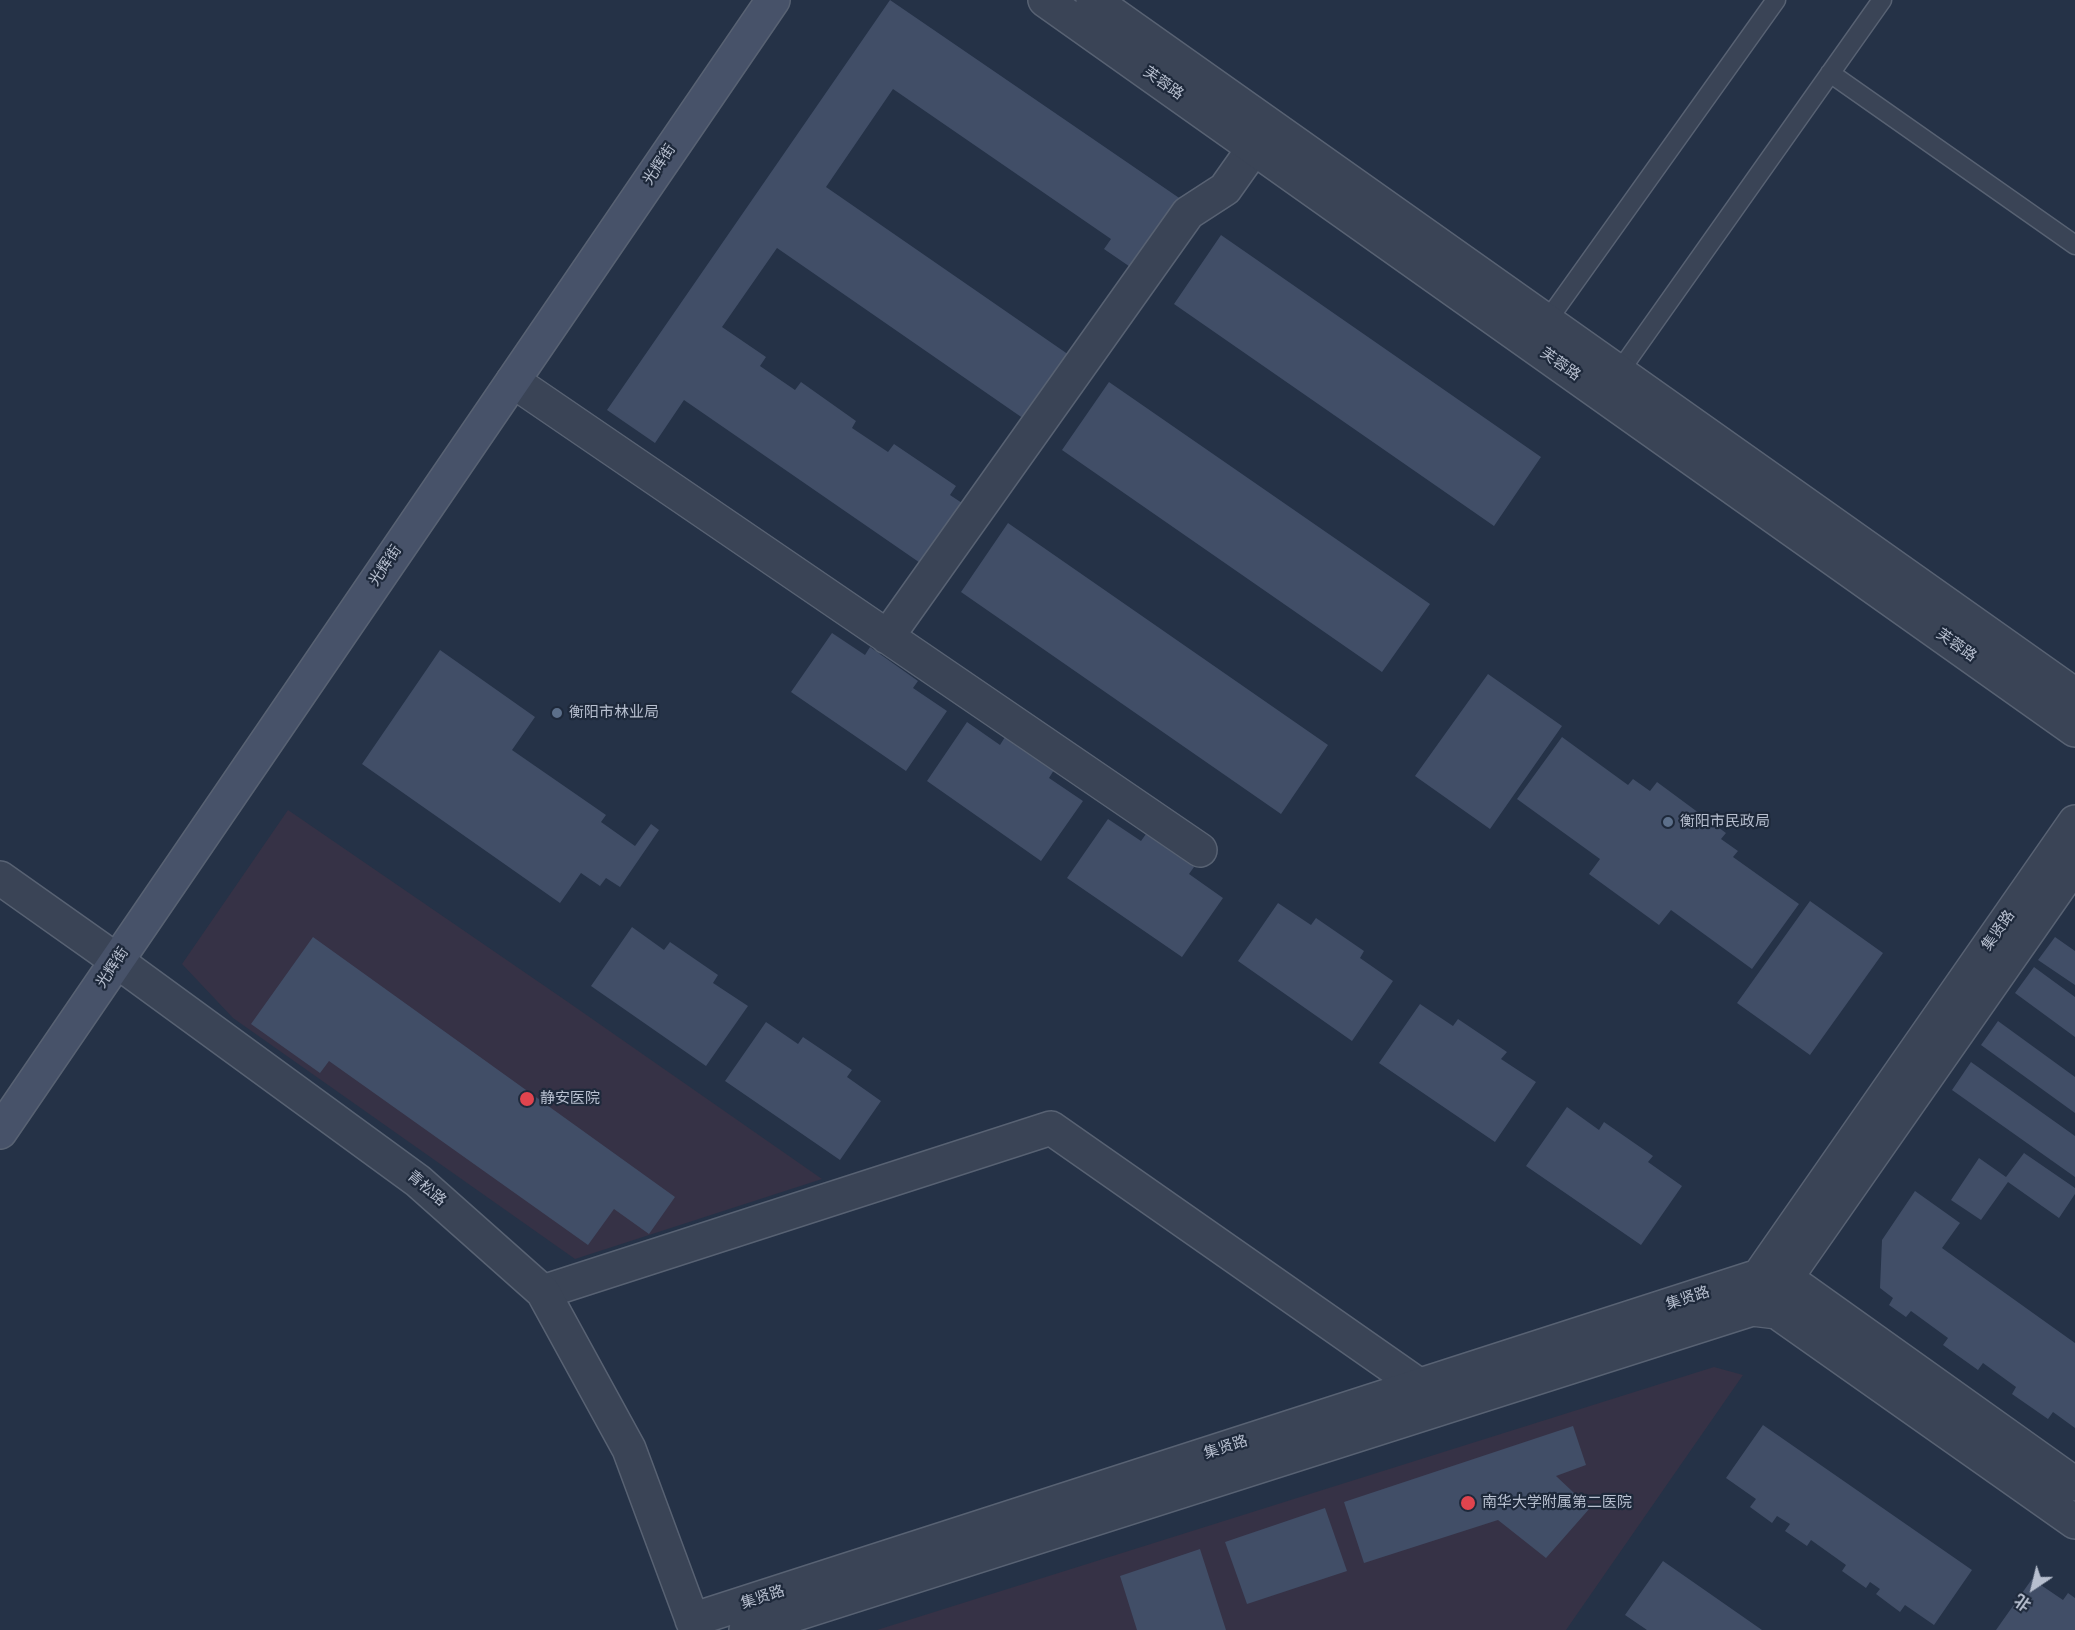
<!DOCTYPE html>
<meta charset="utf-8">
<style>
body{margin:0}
#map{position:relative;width:2075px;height:1630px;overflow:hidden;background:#253247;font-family:"Titillium Web","Noto Sans SC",sans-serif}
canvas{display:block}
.north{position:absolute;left:2003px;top:1558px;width:60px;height:60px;-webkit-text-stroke:4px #1e293b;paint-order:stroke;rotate:215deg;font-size:16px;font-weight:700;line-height:24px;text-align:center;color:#b7bfcf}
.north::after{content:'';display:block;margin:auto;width:21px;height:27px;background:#b7bfcf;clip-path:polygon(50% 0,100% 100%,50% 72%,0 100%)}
</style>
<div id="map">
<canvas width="2075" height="1630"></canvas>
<div class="north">北</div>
</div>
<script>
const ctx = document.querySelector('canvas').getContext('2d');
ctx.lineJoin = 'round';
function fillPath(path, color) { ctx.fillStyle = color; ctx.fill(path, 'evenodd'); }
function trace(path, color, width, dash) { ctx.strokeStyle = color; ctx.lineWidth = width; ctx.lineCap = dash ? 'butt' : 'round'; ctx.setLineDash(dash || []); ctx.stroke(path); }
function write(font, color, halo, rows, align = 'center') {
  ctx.font = font + ' "Titillium Web","Noto Sans SC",sans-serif'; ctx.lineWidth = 4.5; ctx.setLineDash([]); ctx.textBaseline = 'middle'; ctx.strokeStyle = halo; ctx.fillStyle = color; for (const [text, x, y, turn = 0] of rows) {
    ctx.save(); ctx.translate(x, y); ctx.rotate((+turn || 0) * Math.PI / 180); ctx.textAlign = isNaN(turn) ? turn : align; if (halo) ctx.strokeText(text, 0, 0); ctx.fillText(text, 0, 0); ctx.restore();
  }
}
const medical = new Path2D(`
 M288,810L565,1000L822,1179L575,1259L233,1018L182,964Z
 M1714,1367L1743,1375L1566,1630H877Z`);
const building = new Path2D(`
 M890,0L1188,204L1139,273L1104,249L1111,239L893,89L826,187L1072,357L1027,421L777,248L722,327L766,357L760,366L795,390L801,382L856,421L852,428L888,452L894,444L956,486L950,495L968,507L926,567L684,400L655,443L607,410Z
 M1221,235L1541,457L1494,526L1174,304Z
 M1109,382L1430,604L1382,672L1062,450Z
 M1008,523L1328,745L1281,814L961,592Z
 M832,633L865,655L870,647L918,681L913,688L947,711L906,771L791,692Z
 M440,650L535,717L512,750L606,815L601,822L635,846L651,824L659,830L620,887L606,878L600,886L581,873L560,903L362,764Z
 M1488,674L1562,726L1490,829L1415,776Z
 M967,722L1000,745L1005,737L1054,770L1049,778L1083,801L1041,861L927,781Z
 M1562,737L1628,785L1633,779L1650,791L1657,782L1726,833L1721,839L1738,851L1733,857L1799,904L1752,969L1671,910L1659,925L1589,874L1600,859L1517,799Z
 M1108,819L1141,841L1146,834L1194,867L1189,874L1223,898L1182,957L1067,878Z
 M1810,901L1883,953L1810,1055L1737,1003Z
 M1278,903L1311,925L1316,918L1364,951L1360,958L1393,981L1352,1041L1238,961Z
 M632,927L664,950L670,942L718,975L713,983L748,1006L706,1066L591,986Z
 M313,937L675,1197L649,1234L614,1209L588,1245L329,1061L320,1073L251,1024Z
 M2055,937L2075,951V985L2038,960Z
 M2034,967L2075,997V1037L2015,993Z
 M1420,1004L1453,1026L1458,1019L1507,1052L1501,1059L1536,1082L1495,1142L1379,1063Z
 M1998,1021L2075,1077V1113L1981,1045Z
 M766,1022L798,1044L803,1037L852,1070L847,1077L881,1101L840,1160L725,1081Z
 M1971,1062L2075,1136V1177L1952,1090Z
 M1567,1107L1599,1130L1604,1122L1653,1156L1648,1162L1682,1186L1641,1245L1526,1166Z
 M2024,1153L2075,1188V1194L2059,1218L2008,1182L1981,1220L1951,1200L1979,1158L2006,1177Z
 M1915,1191L1960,1223L1942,1248L2075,1343V1428L2053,1412L2048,1419L2012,1394L2016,1387L1983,1363L1978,1370L1943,1345L1948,1338L1911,1311L1906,1317L1889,1305L1893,1298L1880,1288L1882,1240Z
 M1763,1425L1972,1570L1934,1625L1905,1605L1900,1612L1876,1594L1880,1589L1870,1582L1866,1588L1842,1571L1846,1565L1811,1540L1807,1546L1785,1531L1790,1524L1777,1516L1772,1523L1750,1507L1756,1499L1726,1478Z
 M1573,1426L1586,1465L1556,1476L1590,1508L1546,1558L1498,1520L1364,1563L1344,1502Z
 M1325,1508L1347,1571L1247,1604L1225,1542Z
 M1200,1549L1226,1630H1137L1120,1576Z
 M1663,1561L1762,1630H1647L1625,1615Z
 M2032,1579L2063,1600L2068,1593L2075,1598V1630H1996Z`);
const service = new Path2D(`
 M1830,73L2075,245
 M1547,321L1776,0
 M1619,372L1882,0`);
const minor = new Path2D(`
 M513,381L1200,850
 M887,637L1188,213L1225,189L1254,148
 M543,1292L1051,1128L1420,1386`);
const tertiary = new Path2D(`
 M1045,0L2075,730
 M1093,0L2075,695
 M0,878L99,948L418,1181L543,1292L629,1449L696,1630
 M1778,1285L1786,1278L2075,864
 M1755,1294L1759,1276L2075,822
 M692,1620L1759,1276L1786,1278L2075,1484
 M746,1630L1752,1309L1777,1312L2075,1522`);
const secondary = new Path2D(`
 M0,1132L773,0`);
const markers = [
 [557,713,6,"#5c6f8a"],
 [1668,822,6,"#5c6f8a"],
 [527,1099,8,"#e0444e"],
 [1468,1503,8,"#e0444e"]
];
const streetNames = [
 ["芙蓉路",1163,84,35],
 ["光辉街",660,165,-56],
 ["芙蓉路",1560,365,35],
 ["光辉街",386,566,-56],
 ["芙蓉路",1956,646,35],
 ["集贤路",1999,931,-55],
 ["光辉街",113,968,-56],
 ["青松路",426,1189,40],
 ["集贤路",1688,1299,-18],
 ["集贤路",1226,1448,-18],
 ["集贤路",763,1598,-18]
];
const poiNames = [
 ["衡阳市林业局",569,713],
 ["衡阳市民政局",1680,822],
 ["静安医院",540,1099],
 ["南华大学附属第二医院",1482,1503]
];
fillPath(medical, '#363246');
fillPath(building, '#414e67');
trace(service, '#586273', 21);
trace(minor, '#586273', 36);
trace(tertiary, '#586273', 36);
trace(secondary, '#586273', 36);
trace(service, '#3a4456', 18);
trace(minor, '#3a4456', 33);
trace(tertiary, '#3a4456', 33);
trace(secondary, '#475269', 33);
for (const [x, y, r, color] of markers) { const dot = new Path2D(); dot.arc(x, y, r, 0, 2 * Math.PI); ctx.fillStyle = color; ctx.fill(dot); trace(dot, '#1e293b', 2); }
write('15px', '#b7bfcf', '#1e293b', streetNames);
write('15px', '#b7bfcf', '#1e293b', poiNames, 'left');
</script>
